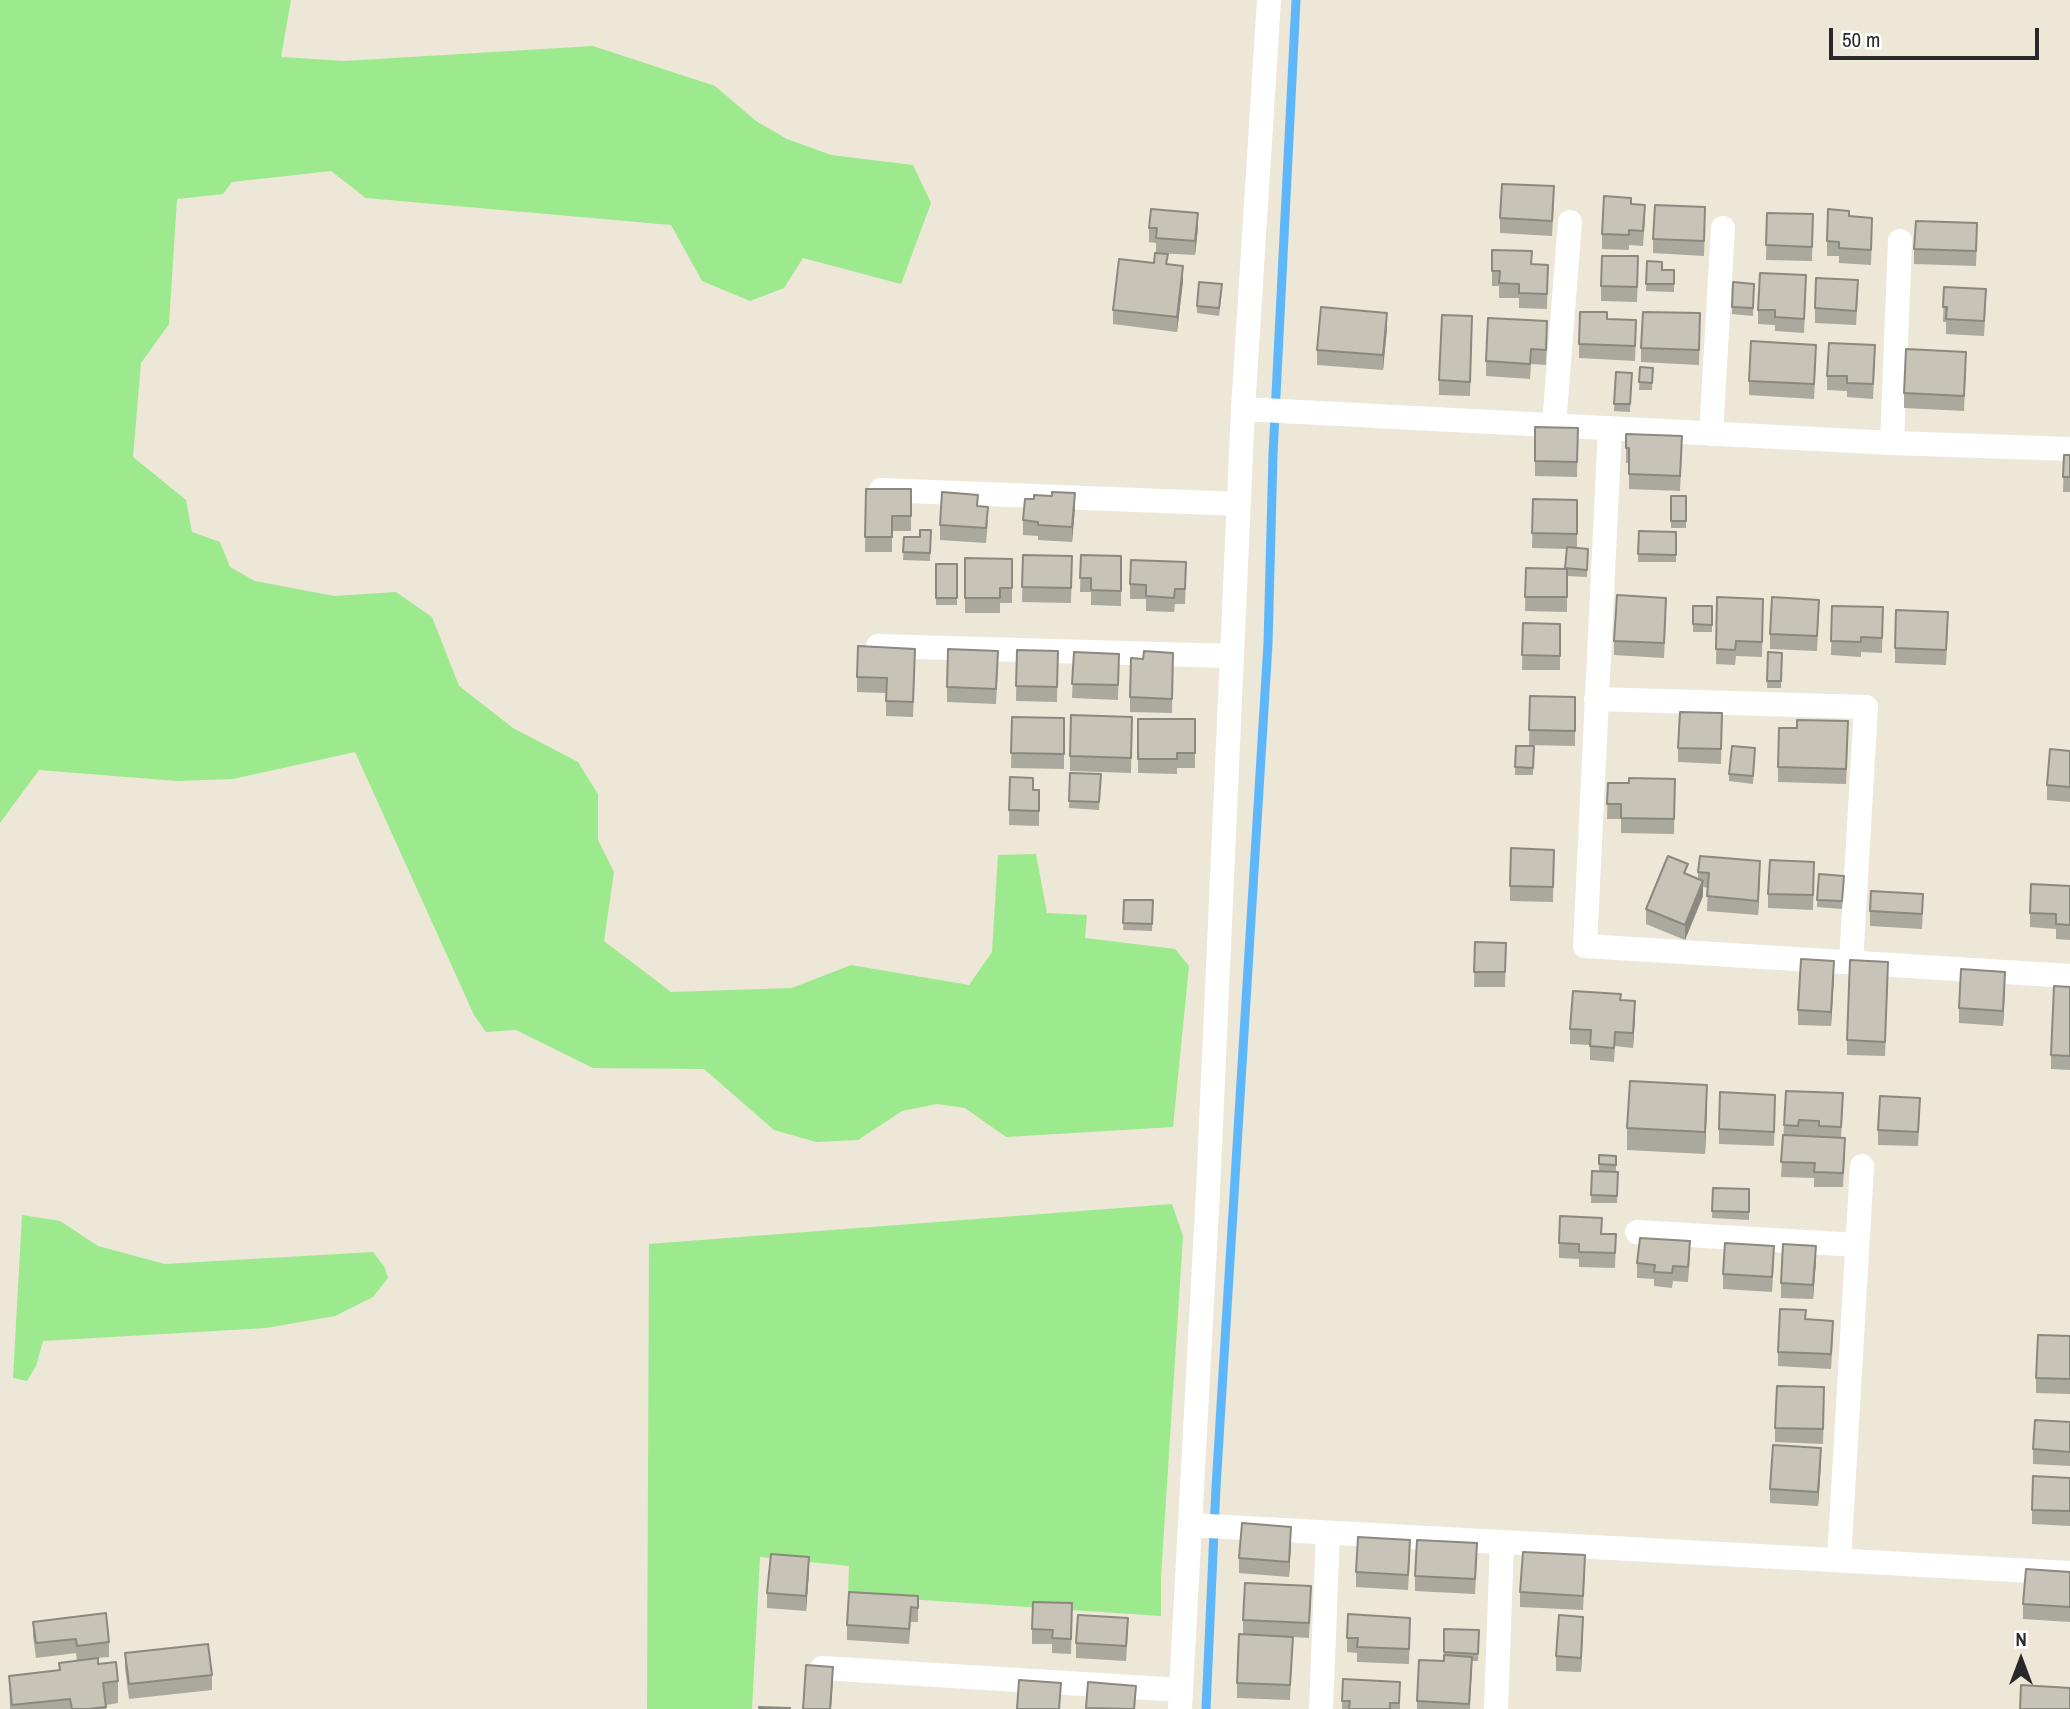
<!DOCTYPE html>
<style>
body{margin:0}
#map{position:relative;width:2070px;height:1709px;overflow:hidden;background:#ece7d7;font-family:"Archivo Narrow",sans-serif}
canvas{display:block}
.north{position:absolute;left:1986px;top:1625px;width:70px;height:70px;-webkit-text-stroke:5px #fff;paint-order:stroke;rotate:0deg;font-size:19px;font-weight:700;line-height:28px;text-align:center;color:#282828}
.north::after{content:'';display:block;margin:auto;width:24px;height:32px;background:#282828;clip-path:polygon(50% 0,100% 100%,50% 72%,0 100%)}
.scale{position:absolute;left:1829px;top:28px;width:210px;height:32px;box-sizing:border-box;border:4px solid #282828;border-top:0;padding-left:9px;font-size:21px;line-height:24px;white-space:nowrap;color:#282828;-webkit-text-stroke:5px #fff;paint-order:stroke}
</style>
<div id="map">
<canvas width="2070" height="1709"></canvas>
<div class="north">N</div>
<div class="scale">50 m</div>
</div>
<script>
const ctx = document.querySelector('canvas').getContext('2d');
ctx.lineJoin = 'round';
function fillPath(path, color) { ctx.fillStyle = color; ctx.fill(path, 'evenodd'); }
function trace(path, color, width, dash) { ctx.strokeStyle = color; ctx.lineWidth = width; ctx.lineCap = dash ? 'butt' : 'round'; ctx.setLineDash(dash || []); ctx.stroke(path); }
const green = new Path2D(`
 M0,0H291L281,57L344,61L593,46L715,86L756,121L787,139L831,155L913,165L931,203L901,284L803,258L784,288L750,301L702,281L671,225L366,198L331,171L232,182L223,194L177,199L169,324L141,363L133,457L186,500L192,532L220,542L230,567L255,581L334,596L396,592L432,617L459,686L513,728L578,762L598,794V840L614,872L604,941L671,992L792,988L851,965L969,985L992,952L998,855L1036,854L1047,913L1087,915L1085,938L1175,949L1189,966L1173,1127L1006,1137L965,1108L937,1104L902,1111L858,1140L816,1142L774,1130L704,1069L593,1068L516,1030L486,1032L474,1015L355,752L233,779L177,781L39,770L0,823Z
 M1172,1204L1183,1236L1161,1577V1616L848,1595L849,1566L760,1557L752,1709H647L649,1244Z
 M22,1215L60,1221L98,1246L165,1264L373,1252L385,1268L388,1278L373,1297L335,1316L266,1328L43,1341L36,1366L27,1381L13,1378Z`);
const stream = new Path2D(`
 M1206,1709L1216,1487L1268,644L1273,454L1296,0`);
const street = new Path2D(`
 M1243,409L1892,443L2070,449
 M1554,425L1570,222
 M1610,428L1585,946L2070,976
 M1711,434L1723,228
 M1892,443L1900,241
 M881,490L1239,504
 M878,646L1231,656
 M1596,699L1866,707L1851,962
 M1637,1232L1857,1245
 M1190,1525L2070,1573
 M1839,1560L1862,1166
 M822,1668L1181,1690
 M1180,1709L1208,1191L1243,409L1269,0
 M1321,1709L1328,1533
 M1496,1709L1502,1542`);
const wall = new Path2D(`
 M1554,201L1552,236L1500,233V218Z
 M1631,204L1645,220L1643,246L1629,245V250L1602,249V234Z
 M1767,213L1813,214L1812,261L1766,260Z
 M1849,216L1872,232L1871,265L1839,263V256H1827V241Z
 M1705,222L1704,256L1653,253V239Z
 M1149,228H1198L1195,255L1156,253V243L1149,242Z
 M1977,238L1976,266L1914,264V249Z
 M1492,250L1532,264L1548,265L1547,309L1519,308V298H1499V286H1492Z
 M1647,261L1662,270H1674V292L1646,291Z
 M1638,271L1637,302L1601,301V286Z
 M1183,281L1177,332L1113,324V310Z
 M1733,282L1754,284L1753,316L1732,314Z
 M1944,287L1986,303L1984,336L1946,334V322H1943Z
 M1806,290L1804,333L1775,331V325L1758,324V310Z
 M1222,291L1219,316L1197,313V306Z
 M1858,295L1856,325L1815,323V308Z
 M1607,320L1636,335L1635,361L1579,358V344Z
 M1387,328L1383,370L1317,365V350Z
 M1700,328L1699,365L1641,362V348Z
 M1472,331L1470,396L1439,395V380Z
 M1547,336L1546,365L1531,364L1530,379L1486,376V361Z
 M1816,359L1814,399L1749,395V381Z
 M1875,359L1873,399L1847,397V391L1827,390V376Z
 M1966,366L1964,411L1904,408V393Z
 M1640,367L1653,368L1652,390H1639Z
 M1616,372L1632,373L1630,412L1614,411Z
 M1535,427L1578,428L1577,477L1535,476Z
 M1626,448L1682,451L1680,491L1629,489V463H1626Z
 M2064,455H2070V492H2063Z
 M866,489H911V531H892V552H865Z
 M1671,496H1686V528H1671Z
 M1533,499L1577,500V548L1588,549L1587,577L1567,576V612L1525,611L1526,568L1565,569L1567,549L1532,548Z
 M978,506L988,521L986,543L940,540V525Z
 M1075,508L1072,542L1038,540V536L1023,535V520Z
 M931,530L930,561L903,560L904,537H920Z
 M1639,531L1676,532V562H1638Z
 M1023,555L1072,556L1071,603L1022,602Z
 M1081,555L1121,556V606L1091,605V592H1080Z
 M965,558L1012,559V603H1000V613H965Z
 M936,564H957V605H936Z
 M1186,577L1185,604H1175L1174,612L1146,611V599H1130V584Z
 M1717,597L1763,599L1762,657L1736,656L1735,665L1716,664Z
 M1693,606H1712V632H1693Z
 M1832,606L1883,607L1882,653L1861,652V657L1831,655Z
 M1666,613L1664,658L1614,655V641Z
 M1819,614L1817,651L1770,649V634Z
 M1523,623L1560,624V670H1522Z
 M1948,627L1946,665L1895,663V648Z
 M1017,650L1058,651L1057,702L1016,701Z
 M1074,652L1119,654L1118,700L1072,698Z
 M1768,652L1782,653L1781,688H1767Z
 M1173,653L1172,713L1130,712V697L1143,659Z
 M915,663L913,717L886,716V693L857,692V677Z
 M998,666L996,704L947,702V687Z
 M1530,696L1575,697V746L1529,745Z
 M1722,713L1721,764L1678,762V748Z
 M1012,717L1064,718V769L1011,768Z
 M1132,717L1131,773L1070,771V756Z
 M1138,719H1195V768H1177V774L1138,773Z
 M1848,736L1846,784L1778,782V767Z
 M1516,746H1534L1533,775H1515Z
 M2070,751V802L2047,800V785Z
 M1755,755L1753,784L1729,781V774Z
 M1070,773L1101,774L1099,810L1069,808Z
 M1010,777L1033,790H1039V826L1009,825Z
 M1675,779L1674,834L1621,833V819H1607L1608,783H1629Z
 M1554,850L1553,902L1510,901V886Z
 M1698,872L1760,876L1758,915L1707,911L1708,888L1703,887V896L1685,940L1646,924V909L1688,875L1698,879Z
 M1819,874L1844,876L1842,909L1817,907Z
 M1814,877L1813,910L1768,908V894Z
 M2070,886V940L2056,939V929L2030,927V913Z
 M1124,900H1153L1152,931L1123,930Z
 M1923,908L1922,929L1870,926V911Z
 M1475,942L1506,943L1505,987H1474Z
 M1834,976L1831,1026L1798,1025V1010Z
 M1888,976L1885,1056L1847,1055V1040Z
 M2005,987L2003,1026L1959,1023V1008Z
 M2070,987V1070L2051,1069V1055Z
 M1621,1000L1635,1016L1633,1048L1615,1046L1614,1062L1590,1060V1045L1570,1044V1029Z
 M1707,1107L1705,1154L1627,1150V1128Z
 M1843,1108L1841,1138L1845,1152L1843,1187H1814V1178L1781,1177L1784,1125Z
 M1775,1110L1774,1146L1719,1144V1129Z
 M1920,1112L1918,1146L1878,1145V1130Z
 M1599,1155L1616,1156V1172H1618L1617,1203H1591L1592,1171H1599Z
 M1713,1188L1749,1189V1220L1712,1218Z
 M1602,1234H1616L1615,1268L1579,1267V1259L1559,1258V1243Z
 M1690,1256L1688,1282L1673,1281L1672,1288L1654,1286V1279L1637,1278V1263Z
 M1774,1261L1772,1292L1723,1289V1274Z
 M1816,1261L1813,1299L1781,1298V1283Z
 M1806,1319L1833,1336L1831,1369L1778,1366V1352Z
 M2070,1336V1394L2036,1393V1378Z
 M1824,1402L1823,1444L1775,1442V1428Z
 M2070,1422V1466L2033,1464V1449Z
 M1821,1463L1818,1506L1770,1503V1489Z
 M2070,1478V1526L2032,1524V1510Z
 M1291,1542L1289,1577L1239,1573V1558Z
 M1410,1555L1408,1590L1356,1587V1572Z
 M1477,1558L1475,1594L1415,1591V1576Z
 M1585,1570L1583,1610L1520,1607V1592Z
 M809,1572L806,1611L767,1608V1593Z
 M2070,1572V1622L2023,1619V1604Z
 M918,1596V1622H911L909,1644L847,1640V1625Z
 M1311,1601L1309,1638L1293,1637L1290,1700L1237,1698V1683L1243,1635V1620Z
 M1072,1603L1071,1654L1052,1653V1644H1032V1629Z
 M33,1622L109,1642V1657L96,1658L98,1664L118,1681V1703L106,1705V1709H10L9,1676L59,1670V1663L77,1661L76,1653L36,1658L33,1636Z
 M1479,1630L1478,1661H1472L1470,1709H1417V1701L1444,1661V1652Z
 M1583,1631L1581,1672L1556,1671V1656Z
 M1410,1632L1409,1664L1357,1662V1653L1347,1652V1638Z
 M1128,1633L1126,1661L1076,1658V1643Z
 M125,1653L212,1675V1690L129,1699L125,1668Z
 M1343,1679L1400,1682V1709H1342Z`);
const shadedWall = new Path2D(`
 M1198,213V228L1195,255V241Z
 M1183,266V281L1177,332V317Z
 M1387,313V328L1383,370V355Z
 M1075,493V508L1072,542V527Z
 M1760,861V876L1758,915V901Z
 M1703,881V896L1685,940V925Z
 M1834,961V976L1831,1026V1012Z
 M2005,972V987L2003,1026V1011Z
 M1635,1001V1016L1633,1048V1033Z
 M1707,1085V1107L1705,1154V1132Z
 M1816,1246V1261L1813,1299V1285Z
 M1821,1448V1463L1818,1506V1492Z
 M1291,1527V1542L1289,1577V1562Z
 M809,1557V1572L806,1611V1596Z
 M1583,1617V1631L1581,1672V1658Z
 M1472,1657V1671L1469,1709Z
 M833,1667V1681L831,1709H830Z`);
const building = new Path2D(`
 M1502,184L1554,186L1552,221L1500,218Z
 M1604,196L1631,198V204L1645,205L1643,231L1629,230V235L1602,234Z
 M1655,205L1705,207L1704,241L1653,239Z
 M1151,209L1198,213L1195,241L1156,238L1157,228H1149Z
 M1828,209L1849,211V216L1872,218L1871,250L1839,248V242L1827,241Z
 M1767,213L1813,214L1812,247L1766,245Z
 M1916,221L1977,223L1976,251L1914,249Z
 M1492,250L1532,251L1531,264L1548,265L1547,294L1519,293V284L1499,283L1500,271H1492Z
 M1155,253L1168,254L1166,264L1183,266L1177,317L1113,310L1119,259L1154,263Z
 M1602,256H1638L1637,287L1601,286Z
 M1647,261L1662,262V270H1674V284H1646Z
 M1760,273L1806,275L1804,319L1775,317V310H1758Z
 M1816,278L1858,280L1856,311L1815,308Z
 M1199,282L1222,284L1219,308L1197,306Z
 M1733,282L1754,284L1753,308L1732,307Z
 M1944,287L1986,289L1984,321L1946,319L1947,307H1943Z
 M1321,307L1387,313L1383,355L1317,350Z
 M1580,312H1607V319L1636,320L1635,346L1579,344Z
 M1643,312L1700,313L1699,350L1641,348Z
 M1442,315L1472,316L1470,382L1439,380Z
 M1488,318L1547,321L1546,350L1531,349L1530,364L1486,361Z
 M1751,341L1816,345L1814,384L1749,381Z
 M1829,343L1875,345L1873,384L1847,383V376H1827Z
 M1906,349L1966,352L1964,396L1904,393Z
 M1640,367L1653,368L1652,383L1639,382Z
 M1616,372L1632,373L1630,404H1614Z
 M1535,427L1578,428L1577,462L1535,461Z
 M1626,434L1682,436L1680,476L1629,474V448H1626Z
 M2064,455H2070V477H2063Z
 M866,489H911V516H892V537H865Z
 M942,492L978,495L977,506L988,507L986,528L940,525Z
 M1052,492L1075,493L1072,527L1038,525V522L1023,520L1025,499H1034V495L1052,496Z
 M1671,496H1686V521H1671Z
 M1533,499L1577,500V534L1532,533Z
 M920,530H931L930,553L903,552L904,537H920Z
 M1639,531L1676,532V555L1638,554Z
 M1567,547L1588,549L1587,570L1565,568Z
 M1023,555L1072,556L1071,588L1022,587Z
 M1081,555L1121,556V591L1091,590V578H1080Z
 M965,558L1012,559V588H1000V598H965Z
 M1131,560L1186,562L1185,589H1175L1174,598L1146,596V585L1130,584Z
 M936,564H957V598H936Z
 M1526,568L1567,569V597H1525Z
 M1617,595L1666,598L1664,643L1614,641Z
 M1717,597L1763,599L1762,642L1736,641L1735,650L1716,649Z
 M1772,597L1819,600L1817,636L1770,634Z
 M1693,606H1712V625L1693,624Z
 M1832,606L1883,607L1882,638L1861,637V642L1831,641Z
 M1896,610L1948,612L1946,650L1895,648Z
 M1523,623L1560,624V656L1522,655Z
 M858,646L915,649L913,702L886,701L887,678L857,677Z
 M948,649L998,651L996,689L947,687Z
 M1017,650L1058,651L1057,687L1016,686Z
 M1144,651L1173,653L1172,699L1130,697L1131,658L1143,659Z
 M1074,652L1119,654L1118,685L1072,684Z
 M1768,652L1782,653L1781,681H1767Z
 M1530,696L1575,697V731L1529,730Z
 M1680,712L1722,713L1721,749L1678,748Z
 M1071,715L1132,717L1131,758L1070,756Z
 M1012,717L1064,718V754L1011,753Z
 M1138,719H1195V753H1177V759H1138Z
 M1797,720L1848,721L1846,769L1778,767L1779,728H1797Z
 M1516,746H1534L1533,768L1515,767Z
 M1732,746L1755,748L1753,776L1729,774Z
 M2050,749L2070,751V787L2047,785Z
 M1070,773L1101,774L1099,802L1069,801Z
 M1010,777L1033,778V790H1039V811L1009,810Z
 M1629,778L1675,779L1674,819L1621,818V804H1607L1608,783H1629Z
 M1511,848L1554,850L1553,887L1510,886Z
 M1668,856L1688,864L1684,873L1703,881L1685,925L1646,909Z
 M1700,856L1760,861L1758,901L1707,896L1709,873L1698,872Z
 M1770,860L1814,862L1813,895L1768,894Z
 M1819,874L1844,876L1842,901L1817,900Z
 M2031,884L2070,886V925L2056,924V914L2030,913Z
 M1871,891L1923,894L1922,914L1870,911Z
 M1124,900H1153L1152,924L1123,923Z
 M1475,942L1506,943L1505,972H1474Z
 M1801,959L1834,961L1831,1012L1798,1010Z
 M1850,960L1888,962L1885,1042L1847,1040Z
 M1961,969L2005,972L2003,1011L1959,1008Z
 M2054,986L2070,987V1056L2051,1055Z
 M1573,991L1621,994L1620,1000L1635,1001L1633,1033L1615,1032L1614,1048L1590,1046L1591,1030L1570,1029Z
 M1630,1081L1707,1085L1705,1132L1627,1128Z
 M1786,1091L1843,1093L1841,1127L1819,1126V1121L1799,1120L1798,1126L1784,1125Z
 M1720,1092L1775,1095L1774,1132L1719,1129Z
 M1880,1096L1920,1098L1918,1132L1878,1130Z
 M1783,1135L1845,1138L1843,1173L1814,1172L1815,1163L1781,1162Z
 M1599,1155L1616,1156V1165L1599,1164Z
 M1592,1171L1618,1172L1617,1196L1591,1195Z
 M1713,1188L1749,1189V1212L1712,1211Z
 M1560,1216L1602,1218L1601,1234H1616L1615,1253L1579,1252V1244L1559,1243Z
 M1640,1238L1690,1241L1688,1267L1673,1266L1672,1273L1654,1272L1655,1265L1637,1263Z
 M1725,1243L1774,1246L1772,1277L1723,1274Z
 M1783,1244L1816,1246L1813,1285L1781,1283Z
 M1780,1309L1806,1310L1805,1319L1833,1321L1831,1354L1778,1352Z
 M2038,1335L2070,1336V1379L2036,1378Z
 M1777,1386L1824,1387L1823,1429L1775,1428Z
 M2035,1420L2070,1422V1452L2033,1449Z
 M1773,1445L1821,1448L1818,1492L1770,1489Z
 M2033,1476L2070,1478V1511L2032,1510Z
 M1242,1523L1291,1527L1289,1562L1239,1558Z
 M1358,1537L1410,1540L1408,1575L1356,1572Z
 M1417,1540L1477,1543L1475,1579L1415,1576Z
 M1523,1552L1585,1555L1583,1596L1520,1592Z
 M771,1554L809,1557L806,1596L767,1593Z
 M2026,1569L2070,1572V1607L2023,1604Z
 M1245,1583L1311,1586L1309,1623L1243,1620Z
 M849,1592L918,1596V1608L911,1607L909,1629L847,1625Z
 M1033,1602L1072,1603L1071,1639L1052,1638L1053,1630L1032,1629Z
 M106,1613L109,1642L77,1646L76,1639L36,1643L33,1622Z
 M1348,1614L1410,1618L1409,1649L1357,1647L1358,1638H1347Z
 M1078,1615L1128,1618L1126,1646L1076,1643Z
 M1559,1615L1583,1617L1581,1658L1556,1656Z
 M1444,1629L1479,1630L1478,1654L1444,1652Z
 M1239,1634L1293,1637L1290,1685L1237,1683Z
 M208,1644L212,1675L129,1684L125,1653Z
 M1444,1655L1472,1657L1469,1704L1417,1701L1419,1660L1444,1661Z
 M98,1658V1664L116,1662L118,1681L103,1683L106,1707L88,1709H72L70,1699L12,1705L9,1676L60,1670L59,1663Z
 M806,1665L833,1667L830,1709H803Z
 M1343,1679L1400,1682L1399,1703H1390V1709H1349L1350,1701H1342Z
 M1019,1680L1061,1683L1059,1709H1017Z
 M1088,1682L1136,1686L1134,1709L1086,1708Z
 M2021,1685L2070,1688V1709H2020Z
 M759,1707L790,1708V1709H759Z`);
fillPath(green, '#9de98d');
trace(stream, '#5eb7fb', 9);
trace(street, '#fff', 24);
fillPath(wall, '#aba89d');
fillPath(shadedWall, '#8b8880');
fillPath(building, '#c7c3b7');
trace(building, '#8b8880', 2);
</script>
